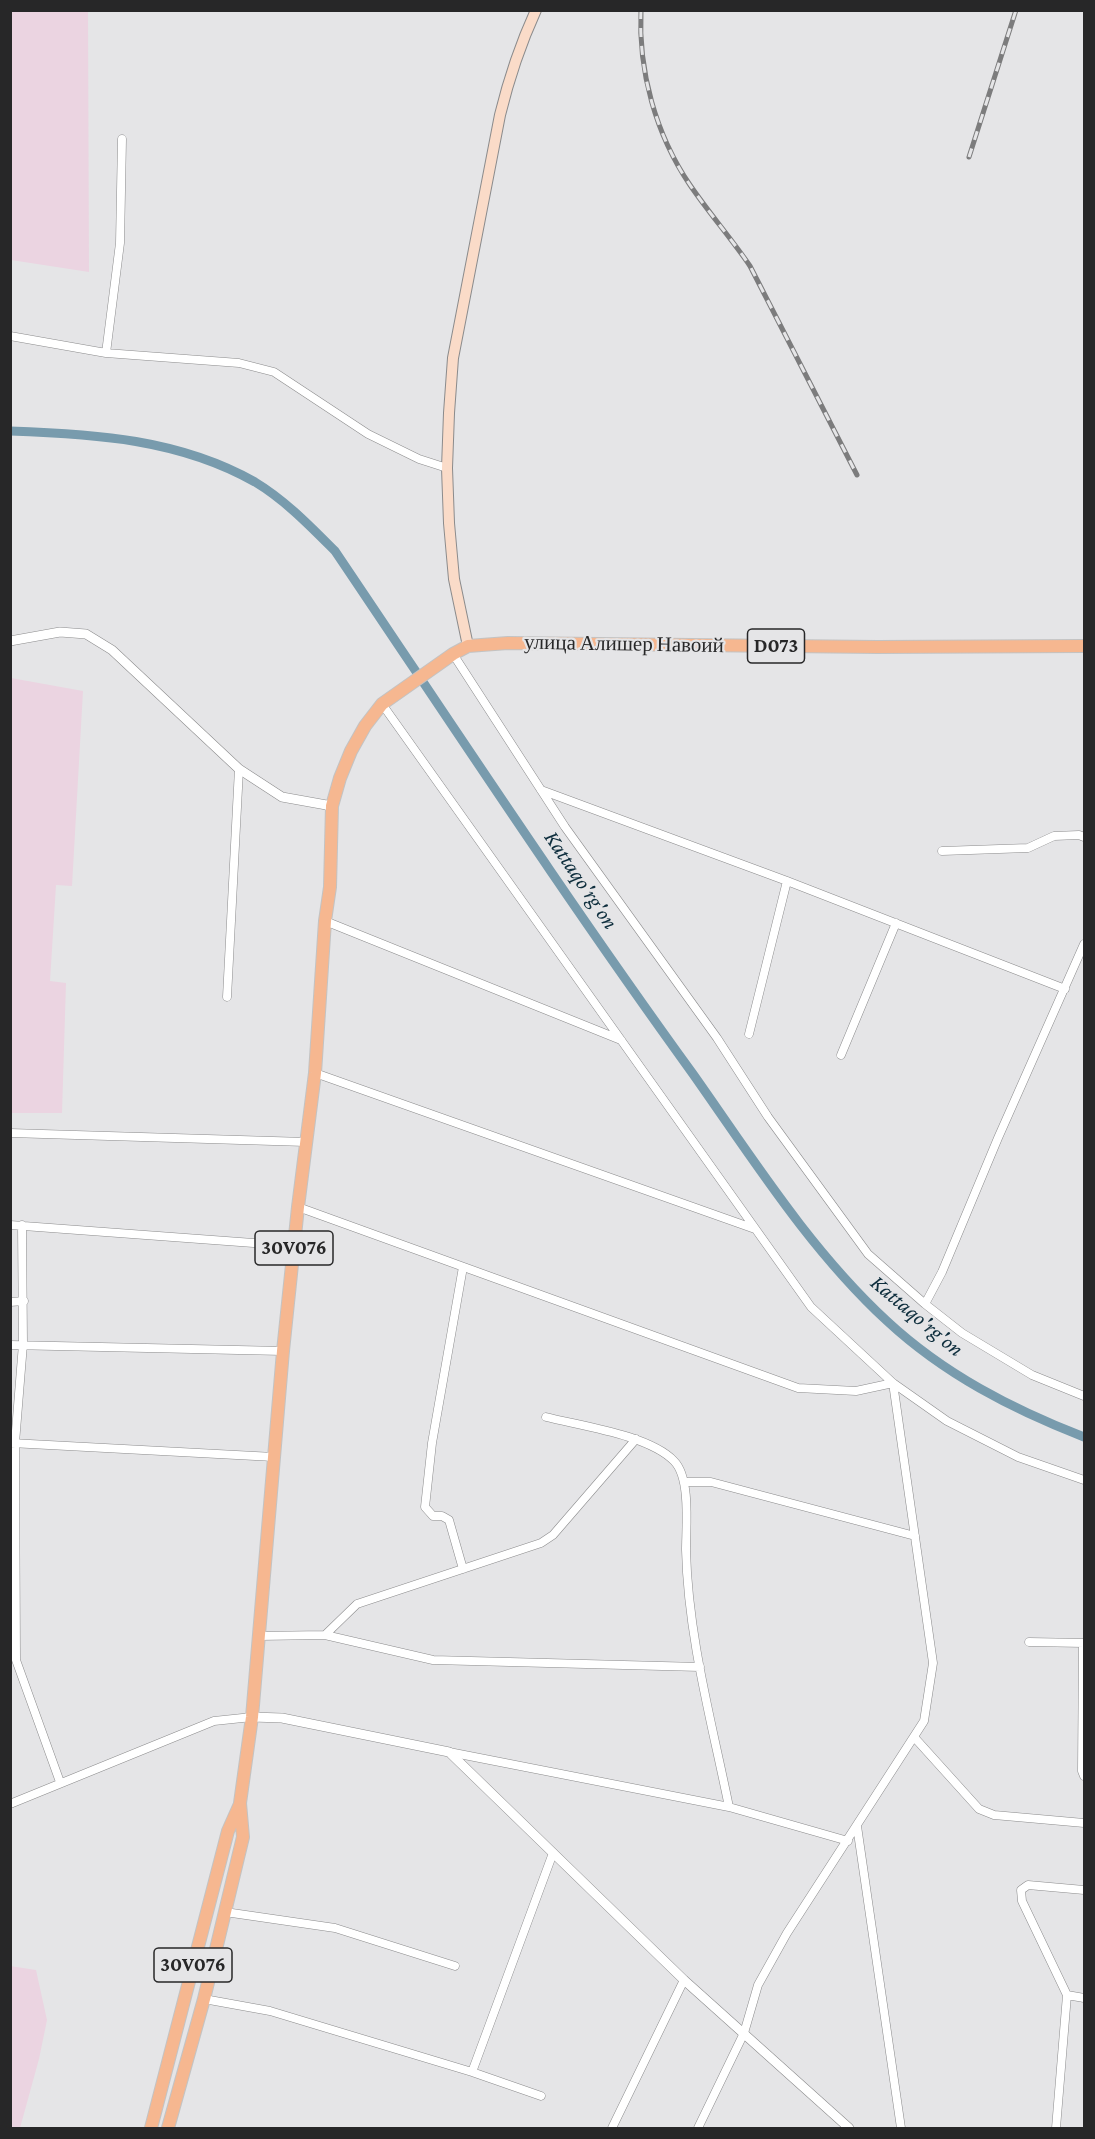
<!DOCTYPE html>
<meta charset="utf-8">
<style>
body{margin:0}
#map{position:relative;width:1095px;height:2139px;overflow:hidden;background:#e5e5e7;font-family:"Crimson Pro",serif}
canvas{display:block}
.frame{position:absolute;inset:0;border:12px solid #272728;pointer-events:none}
</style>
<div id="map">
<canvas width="1095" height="2139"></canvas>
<div class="frame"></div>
</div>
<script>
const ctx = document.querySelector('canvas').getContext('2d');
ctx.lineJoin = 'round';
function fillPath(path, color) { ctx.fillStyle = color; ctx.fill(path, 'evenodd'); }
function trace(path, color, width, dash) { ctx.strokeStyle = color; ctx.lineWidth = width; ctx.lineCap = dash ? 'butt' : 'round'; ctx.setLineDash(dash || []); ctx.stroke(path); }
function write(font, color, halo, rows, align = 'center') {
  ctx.font = font + ' "Crimson Pro",serif'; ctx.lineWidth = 4.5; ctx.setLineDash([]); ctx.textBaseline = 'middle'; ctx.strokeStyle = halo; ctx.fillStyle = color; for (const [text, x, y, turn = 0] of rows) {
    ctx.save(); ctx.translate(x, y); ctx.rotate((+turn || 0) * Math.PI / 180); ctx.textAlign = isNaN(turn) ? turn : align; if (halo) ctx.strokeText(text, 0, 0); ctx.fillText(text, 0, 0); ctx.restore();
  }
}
const industrial = new Path2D(`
 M11,10L88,11L89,272L11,260Z
 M11,678L83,691L72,886L56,885L50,981L66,983L62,1113H11Z
 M10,1966L36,1970L47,2020L39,2059L20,2128H11Z`);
const canal = new Path2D(`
 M10,431C95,434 179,439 255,482C285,500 310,526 335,551C453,726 569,903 693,1074C753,1159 810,1250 887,1321C944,1374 1012,1409 1084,1437`);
const minor = new Path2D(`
 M10,336L106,353L239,363L274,372L368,434L419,459L447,468
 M106,353L120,243L122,139
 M453,654L565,827L717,1038L768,1117L868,1254L925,1304L962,1333L1032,1375L1084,1396
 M382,704L811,1307L893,1383L947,1421L1018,1457L1084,1480
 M541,790L787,881L1065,989
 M942,851L1028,848L1054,836L1079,835L1084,837
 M325,921L621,1040
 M227,997L239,769
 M749,1034L787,881
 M841,1055L896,923
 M315,1073L755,1229
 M10,1133L306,1142
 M298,1207L798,1388L856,1391L893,1383L933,1663L924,1721L787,1933L758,1985L744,2033L698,2128
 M10,1225L294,1246
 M22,1225L23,1344L15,1443L16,1660L60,1782
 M463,1267L432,1443L425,1507L433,1516H442L449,1520L463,1569
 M10,1302L24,1301
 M925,1304L942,1272L998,1138L1084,944
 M10,1345L283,1351
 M546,1417C581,1426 649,1435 674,1461C691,1478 686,1527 686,1550C688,1637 712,1723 729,1807
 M11,1443L274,1457
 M684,1482H711L915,1536
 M325,1635L433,1660L700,1667
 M258,1636L325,1635L357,1604L541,1543L553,1535L636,1439
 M1029,1642L1084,1643
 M1083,1643L1082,1771L1084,1776
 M914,1737L979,1809L994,1815L1084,1823
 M449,1752L729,1807L848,1841
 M10,1804L214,1721L252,1717
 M857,1826L901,2128
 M225,1912L335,1928L455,1966
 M1067,1995L1084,1998
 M204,1999L270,2011L472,2072L541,2096
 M472,2072L553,1853
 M612,2128L684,1980
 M1056,2128L1067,1995L1022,1901L1021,1890L1028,1885L1084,1890`);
const tertiary = new Path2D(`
 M10,641L60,632L86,634L112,650L239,769L282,797L332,806
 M252,1717L282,1718L449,1752L684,1980L849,2128`);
const secondary = new Path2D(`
 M468,646L454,579L449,523L447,468L449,413L453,358L500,115C509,78 520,45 536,10`);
const primary = new Path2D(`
 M151,2128L228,1831L240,1804
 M168,2128L204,1999L243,1837L240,1803L252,1717L283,1351L298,1207L315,1073L325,921L330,887L332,806L340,778L351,751L365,726L382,704L453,654L468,646L508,643L877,647L1084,646`);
const rail = new Path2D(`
 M641,10C638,71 656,135 690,185C709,213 731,238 750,266L857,475
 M969,157L1016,10`);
const shields = [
 [776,646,57],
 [294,1248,78],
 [193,1965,78]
];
const shieldNames = [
 ["D073",776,646],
 ["30V076",294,1248],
 ["30V076",193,1965]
];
const streetNames = [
 ["улица Алишер Навоий",624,644,1]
];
const waterNames = [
 ["Kattaqo'rg'on",581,880,56],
 ["Kattaqo'rg'on",917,1316,40]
];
fillPath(industrial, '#ebd4e1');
trace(canal, '#789bad', 9);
trace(minor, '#8b8b8c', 9);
trace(tertiary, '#8b8b8c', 10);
trace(secondary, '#8b8b8c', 12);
trace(primary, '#c3c3c3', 14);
trace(minor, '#fff', 8);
trace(tertiary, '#fff', 9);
trace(secondary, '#fadbc8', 10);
trace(primary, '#f6b790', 12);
trace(rail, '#7c7c7d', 5);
trace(rail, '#e5e5e7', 3, [9]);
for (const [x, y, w] of shields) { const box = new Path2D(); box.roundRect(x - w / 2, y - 17, w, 34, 4.5); ctx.fillStyle = '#e5e5e7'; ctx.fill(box); trace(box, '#272728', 1.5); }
write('bold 20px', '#272728', null, shieldNames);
write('21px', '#272728', '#e5e5e7', streetNames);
write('italic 22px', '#0e2e3d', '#e5e5e7', waterNames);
</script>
